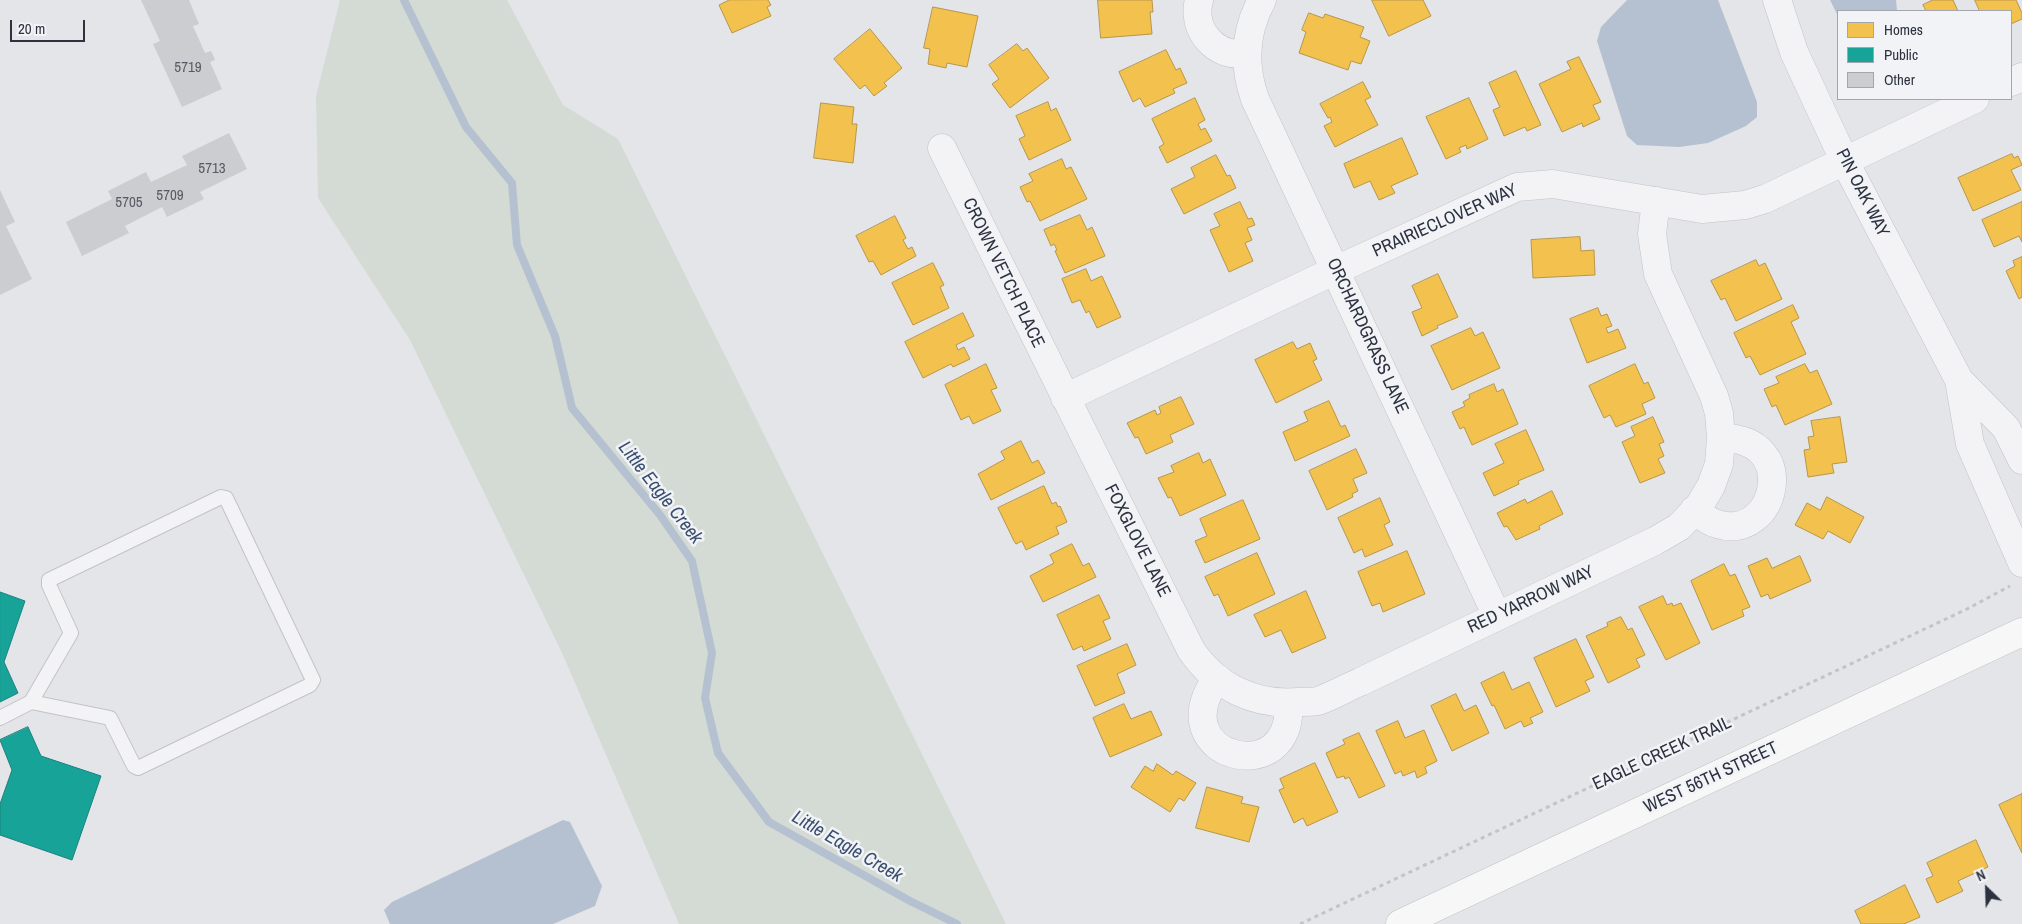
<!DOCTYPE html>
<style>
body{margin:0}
#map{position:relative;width:2022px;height:924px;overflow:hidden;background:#e3e5e8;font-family:"Archivo Narrow",sans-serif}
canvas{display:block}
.legend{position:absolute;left:1837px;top:10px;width:175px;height:90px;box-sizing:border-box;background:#f2f3f7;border:1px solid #a3a6ad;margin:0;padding:6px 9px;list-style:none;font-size:15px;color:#2c323f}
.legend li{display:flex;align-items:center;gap:10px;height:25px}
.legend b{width:25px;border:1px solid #a3a6ad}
.north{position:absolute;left:1962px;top:864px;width:50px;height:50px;-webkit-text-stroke:4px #f2f3f7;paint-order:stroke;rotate:336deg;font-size:14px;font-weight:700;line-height:20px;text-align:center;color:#2c323f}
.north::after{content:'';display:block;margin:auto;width:18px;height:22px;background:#2c323f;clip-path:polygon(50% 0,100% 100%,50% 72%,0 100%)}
.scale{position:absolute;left:10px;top:20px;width:75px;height:22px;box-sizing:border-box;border:2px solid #2c323f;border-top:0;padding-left:6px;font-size:15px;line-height:18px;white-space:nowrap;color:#2c323f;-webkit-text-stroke:4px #f2f3f7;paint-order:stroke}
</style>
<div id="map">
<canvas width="2022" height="924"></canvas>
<ul class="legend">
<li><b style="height:14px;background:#f2c14e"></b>Homes</li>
<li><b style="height:14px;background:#17a398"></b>Public</li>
<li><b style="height:14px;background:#cccdd0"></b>Other</li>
</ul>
<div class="north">N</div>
<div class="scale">20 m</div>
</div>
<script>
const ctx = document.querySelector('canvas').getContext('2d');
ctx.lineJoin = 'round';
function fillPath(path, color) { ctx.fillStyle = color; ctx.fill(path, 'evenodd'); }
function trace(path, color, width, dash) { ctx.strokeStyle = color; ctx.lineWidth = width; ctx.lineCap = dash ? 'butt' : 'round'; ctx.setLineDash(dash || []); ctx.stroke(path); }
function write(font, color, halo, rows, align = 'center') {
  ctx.font = font + ' "Archivo Narrow",sans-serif'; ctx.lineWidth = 5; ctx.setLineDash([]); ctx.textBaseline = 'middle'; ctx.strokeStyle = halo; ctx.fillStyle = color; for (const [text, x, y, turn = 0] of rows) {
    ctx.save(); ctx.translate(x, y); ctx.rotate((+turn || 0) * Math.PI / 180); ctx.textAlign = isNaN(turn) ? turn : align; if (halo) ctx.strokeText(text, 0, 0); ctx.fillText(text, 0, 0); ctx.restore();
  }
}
const green = new Path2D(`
 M340,0H507L563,105L618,139L1006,924H679L563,655L410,340L318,198L316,96Z`);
const water = new Path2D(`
 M1627,0H1718L1757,102V117L1746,126L1708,143L1679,147L1637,145L1627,136L1597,41L1601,27Z
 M1830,0H1896L1897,11H1838V16Z
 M563,820L570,822L602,886L595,906L553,924H390L384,910L392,902Z`);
const homes = new Path2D(`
 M768,0L771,5L767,7L771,16L732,33L719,5L729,0Z
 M1098,0H1152L1153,12H1150L1152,34L1101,38Z
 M1372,0H1423L1431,16L1389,36Z
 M1933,0H1953L1958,11H1926L1923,5Z
 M1975,0H2016L2022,13V19L2011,24V11H1980Z
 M933,7L978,16L967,67L947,63L946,68L928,64L930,49L924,48Z
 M1309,13L1323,18L1325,14L1364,27L1360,37L1370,41L1361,64L1351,61L1348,70L1299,53L1306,32L1302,30Z
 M870,29L902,68L884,83L887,86L874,96L865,85L860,89L834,59Z
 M1017,44L1023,51L1027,48L1049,78L1010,108L992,84L999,79L989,65Z
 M1166,50L1176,70L1180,68L1187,83L1173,89L1175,93L1145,107L1140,98L1133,102L1119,72Z
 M1579,57L1601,102L1593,105L1600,119L1583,127L1582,123L1562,132L1539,84L1571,69L1567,62Z
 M1516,71L1541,125L1527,131L1525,127L1504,136L1493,110L1500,107L1489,83Z
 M1363,82L1371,97L1365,100L1378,125L1335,147L1324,126L1332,122L1330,117L1328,118L1320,104Z
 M1195,98L1205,120L1198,124L1201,130L1205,128L1212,141L1167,163L1159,147L1164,144L1152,119Z
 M1469,98L1488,139L1467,149L1466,145L1459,148L1461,152L1446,159L1426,117Z
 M1048,102L1051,111L1056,108L1071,140L1029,160L1019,139L1025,136L1016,116Z
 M821,103L854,107L852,124H857L853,163L814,158Z
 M1402,138L1418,174L1391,186L1395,193L1379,200L1370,181L1354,188L1344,164Z
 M2012,154L2014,158L2018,156L2022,165L2011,170L2021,190L1973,211L1958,178Z
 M1216,155L1227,176L1230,175L1236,188L1184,214L1171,189L1195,177L1191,168Z
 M1062,159L1066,169L1071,167L1087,199L1040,221L1030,201L1027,202L1020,187L1033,181L1029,174Z
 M1240,202L1248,219L1252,218L1255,225L1247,228L1252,240L1245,243L1253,261L1229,272L1210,230L1220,226L1214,214Z
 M2022,202V242L2019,236L1994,247L1982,220Z
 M1080,215L1087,230L1092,227L1105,256L1065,273L1055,251L1057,250L1054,244L1051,246L1044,230Z
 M895,216L906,238L903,240L908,249L912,247L916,256L881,275L873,261L869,262L856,236Z
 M1580,237L1581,251L1594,250L1595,275L1533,278L1531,240Z
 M2022,257V297L2019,299L2006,271L2015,266L2013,261Z
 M1756,260L1759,266L1765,263L1782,299L1736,321L1725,298L1721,300L1711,281Z
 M933,263L944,285L940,287L949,308L913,325L892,283Z
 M1086,269L1091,281L1102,276L1121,317L1097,328L1089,311L1086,313L1080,300L1072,303L1062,279Z
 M1438,274L1458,317L1437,326L1438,328L1422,336L1412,312L1422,308L1412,286Z
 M1793,305L1799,318L1791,322L1806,354L1760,375L1750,356L1746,358L1734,333Z
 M1598,308L1601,316L1607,314L1612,326L1606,328L1608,333L1618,329L1626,348L1587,363L1570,319Z
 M963,313L974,336L956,345L958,350L964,347L970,359L953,367L951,364L923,378L905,342Z
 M1471,328L1475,336L1483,332L1500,368L1452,390L1431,346Z
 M1293,342L1297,349L1310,343L1317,359L1313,361L1322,380L1276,403L1255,360Z
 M986,364L997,388L991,390L1001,411L973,424L969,416L961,420L945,385Z
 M1635,364L1644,384L1648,382L1655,398L1642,404L1646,414L1616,427L1610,415L1604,418L1589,386Z
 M1805,364L1810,373L1817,370L1832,404L1785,425L1776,405L1772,407L1764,389L1779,383L1776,377Z
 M1494,384L1497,392L1503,389L1518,424L1472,445L1464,427L1460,429L1452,412L1465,406L1463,402L1470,398L1469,395Z
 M1181,397L1194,424L1170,435L1173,442L1146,454L1138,437L1135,438L1127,423L1155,410L1157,415L1161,413L1159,407Z
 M1329,401L1341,427L1345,425L1350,436L1295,461L1283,432L1308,421L1304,412Z
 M1653,417L1664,442L1659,444L1664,456L1658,459L1665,473L1640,483L1622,442L1635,436L1631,427Z
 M1840,417L1847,462L1832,464L1834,473L1808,477L1804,450L1810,449L1808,437L1814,436L1811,421Z
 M1526,430L1544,470L1518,481L1519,484L1494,496L1483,473L1504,463L1495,444Z
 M1021,441L1032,463L1038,460L1045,473L991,500L978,474L1005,459L1001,452Z
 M1356,449L1367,473L1353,479L1358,491L1352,494L1353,497L1327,510L1309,471Z
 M1199,453L1203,463L1210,459L1226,495L1180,516L1171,497L1168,498L1158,478L1174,472L1171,466Z
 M1044,486L1052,504L1056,502L1058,507L1060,506L1067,522L1056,527L1059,534L1026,550L1022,541L1016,544L1014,541L998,508Z
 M1552,491L1563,514L1539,526L1540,529L1516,540L1507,526L1504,527L1497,513L1525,499L1527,503Z
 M1827,497L1864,517L1850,543L1828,531L1823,539L1795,525L1807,503L1820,510Z
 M1380,498L1390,522L1384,525L1393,545L1365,557L1362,549L1354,553L1338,518Z
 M1243,500L1260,539L1205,563L1195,541L1207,536L1200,519Z
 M1072,544L1083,566L1089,563L1096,577L1043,602L1030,576L1054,563L1050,555Z
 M1407,551L1425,594L1383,612L1380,603L1372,606L1358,572Z
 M1257,553L1275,594L1228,616L1218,594L1214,596L1205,577Z
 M1800,556L1811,581L1770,599L1768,594L1761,597L1748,566L1767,558L1772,568Z
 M1724,564L1730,576L1735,574L1750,607L1742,610L1744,616L1712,630L1691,581Z
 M1306,591L1326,638L1292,653L1281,630L1265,637L1254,615Z
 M1099,595L1110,618L1103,621L1111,639L1084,651L1082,646L1073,650L1057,615Z
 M1663,596L1667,605L1672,603L1673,606L1681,603L1700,643L1666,660L1639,607Z
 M1621,617L1628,630L1632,628L1645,655L1636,659L1640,667L1608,683L1586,636L1608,626L1607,623Z
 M1576,639L1594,677L1585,681L1590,691L1556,707L1534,658Z
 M1127,644L1136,665L1117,674L1125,693L1095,706L1077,666Z
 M1504,672L1512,690L1529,682L1543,712L1530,718L1533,723L1524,727L1521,721L1505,729L1494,705L1492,706L1481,683Z
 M1456,694L1464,711L1476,705L1489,733L1452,751L1431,706Z
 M1124,704L1131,719L1151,711L1162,735L1110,757L1093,718Z
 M1398,721L1405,738L1424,730L1437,761L1425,767L1427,773L1417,778L1415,771L1403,776L1401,771L1395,774L1376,731Z
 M1359,733L1385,786L1359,798L1349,777L1345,779L1344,776L1337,778L1326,753L1345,744L1343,740Z
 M1315,763L1338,812L1307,826L1303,818L1294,823L1279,790L1284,788L1280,779Z
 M1157,764L1173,775L1176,771L1196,783L1184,801L1179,798L1170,812L1131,787L1145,766L1153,771Z
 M1207,787L1243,797L1241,803L1259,807L1249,842L1196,828Z
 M2022,794V853L1999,805Z
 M1976,840L1988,867L1958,881L1963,891L1937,903L1926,879L1933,876L1927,863Z
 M1905,885L1920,917L1904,924H1861L1855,911Z`);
const public = new Path2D(`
 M0,592L25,601L4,662L18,693L0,702Z
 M28,727L41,756L101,776L72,860L0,835V804L12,770L0,740Z`);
const stream = new Path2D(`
 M404,0L466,127L512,183L517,245L555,336L572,408L660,515L692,561L712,653L705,698L718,753L769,822L910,901L957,924`);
const building = new Path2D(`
 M141,0H189L199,24L193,26L205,53L211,51L215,60L210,62L222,89L182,107L153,44L160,41Z
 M229,133L247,169L200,192L204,199L167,217L162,207L125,226L129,233L82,256L66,222L112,199L108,191L146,172L151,182L187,165L182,156Z
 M0,190L15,222L6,226L32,279L0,295Z`);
const path = new Path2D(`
 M1300,924L1967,609L2010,586`);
const lane = new Path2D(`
 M0,718L31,702L71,633L49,585V580L221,497L226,498L313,680L310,685L138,768L134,766L110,718L31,702`);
const street = new Path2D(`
 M1199,0C1191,30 1216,59 1247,53
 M1262,0C1245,31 1243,65 1255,99L1497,616
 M1777,0L1794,52L1844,160L1959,380L2006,428L2022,460
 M2011,82L2022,77
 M942,148L1191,650C1216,687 1255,706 1299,702C1305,702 1312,702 1318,701C1332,696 1346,688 1360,682L1655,541L1679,527L1699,506L1711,486L1719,464L1721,438L1719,413L1714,396L1658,274L1652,234L1656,201
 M1959,380L1970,444L2022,563
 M1065,398L1336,270L1517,187L1553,184L1702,209L1745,205L1765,199L1975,99
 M1694,510C1701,515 1709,522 1717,524C1776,543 1802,437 1721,438
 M1217,678C1159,759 1296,791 1288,703`);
const primary = new Path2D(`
 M1400,924L2022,632`);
const numberNames = [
 ["5719",188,68],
 ["5713",212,169],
 ["5709",170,196],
 ["5705",129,203]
];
const streetNames = [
 ["PIN OAK WAY",1862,193,63],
 ["PRAIRIECLOVER WAY",1445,221,-24],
 ["CROWN VETCH PLACE",1003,273,64],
 ["ORCHARDGRASS LANE",1367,336,65],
 ["FOXGLOVE LANE",1137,541,63],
 ["RED YARROW WAY",1531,600,-25],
 ["EAGLE CREEK TRAIL",1662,754,-25],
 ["WEST 56TH STREET",1711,778,-25]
];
const waterNames = [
 ["Little Eagle Creek",660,493,52],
 ["Little Eagle Creek",847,847,30]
];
fillPath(green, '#d4dbd4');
fillPath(water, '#b5c1d0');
fillPath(homes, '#f2c14e');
trace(homes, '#b7964a', 1);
fillPath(public, '#17a398');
trace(public, '#1d817d', 1);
trace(stream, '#b5c1d0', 8);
fillPath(building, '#cccdd0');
trace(lane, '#c2c3c6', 16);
trace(street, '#c2c3c6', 29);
trace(primary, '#c0c2c5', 29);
trace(path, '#c3c3c8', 3, [4, 4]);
trace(lane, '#f3f3f5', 14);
trace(street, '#f3f3f5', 28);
trace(primary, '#f7f7f7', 28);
write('15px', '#555a64', null, numberNames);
write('18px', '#2c323f', '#f2f3f7', streetNames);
write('italic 19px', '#3a4f6f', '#f2f3f7', waterNames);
</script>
